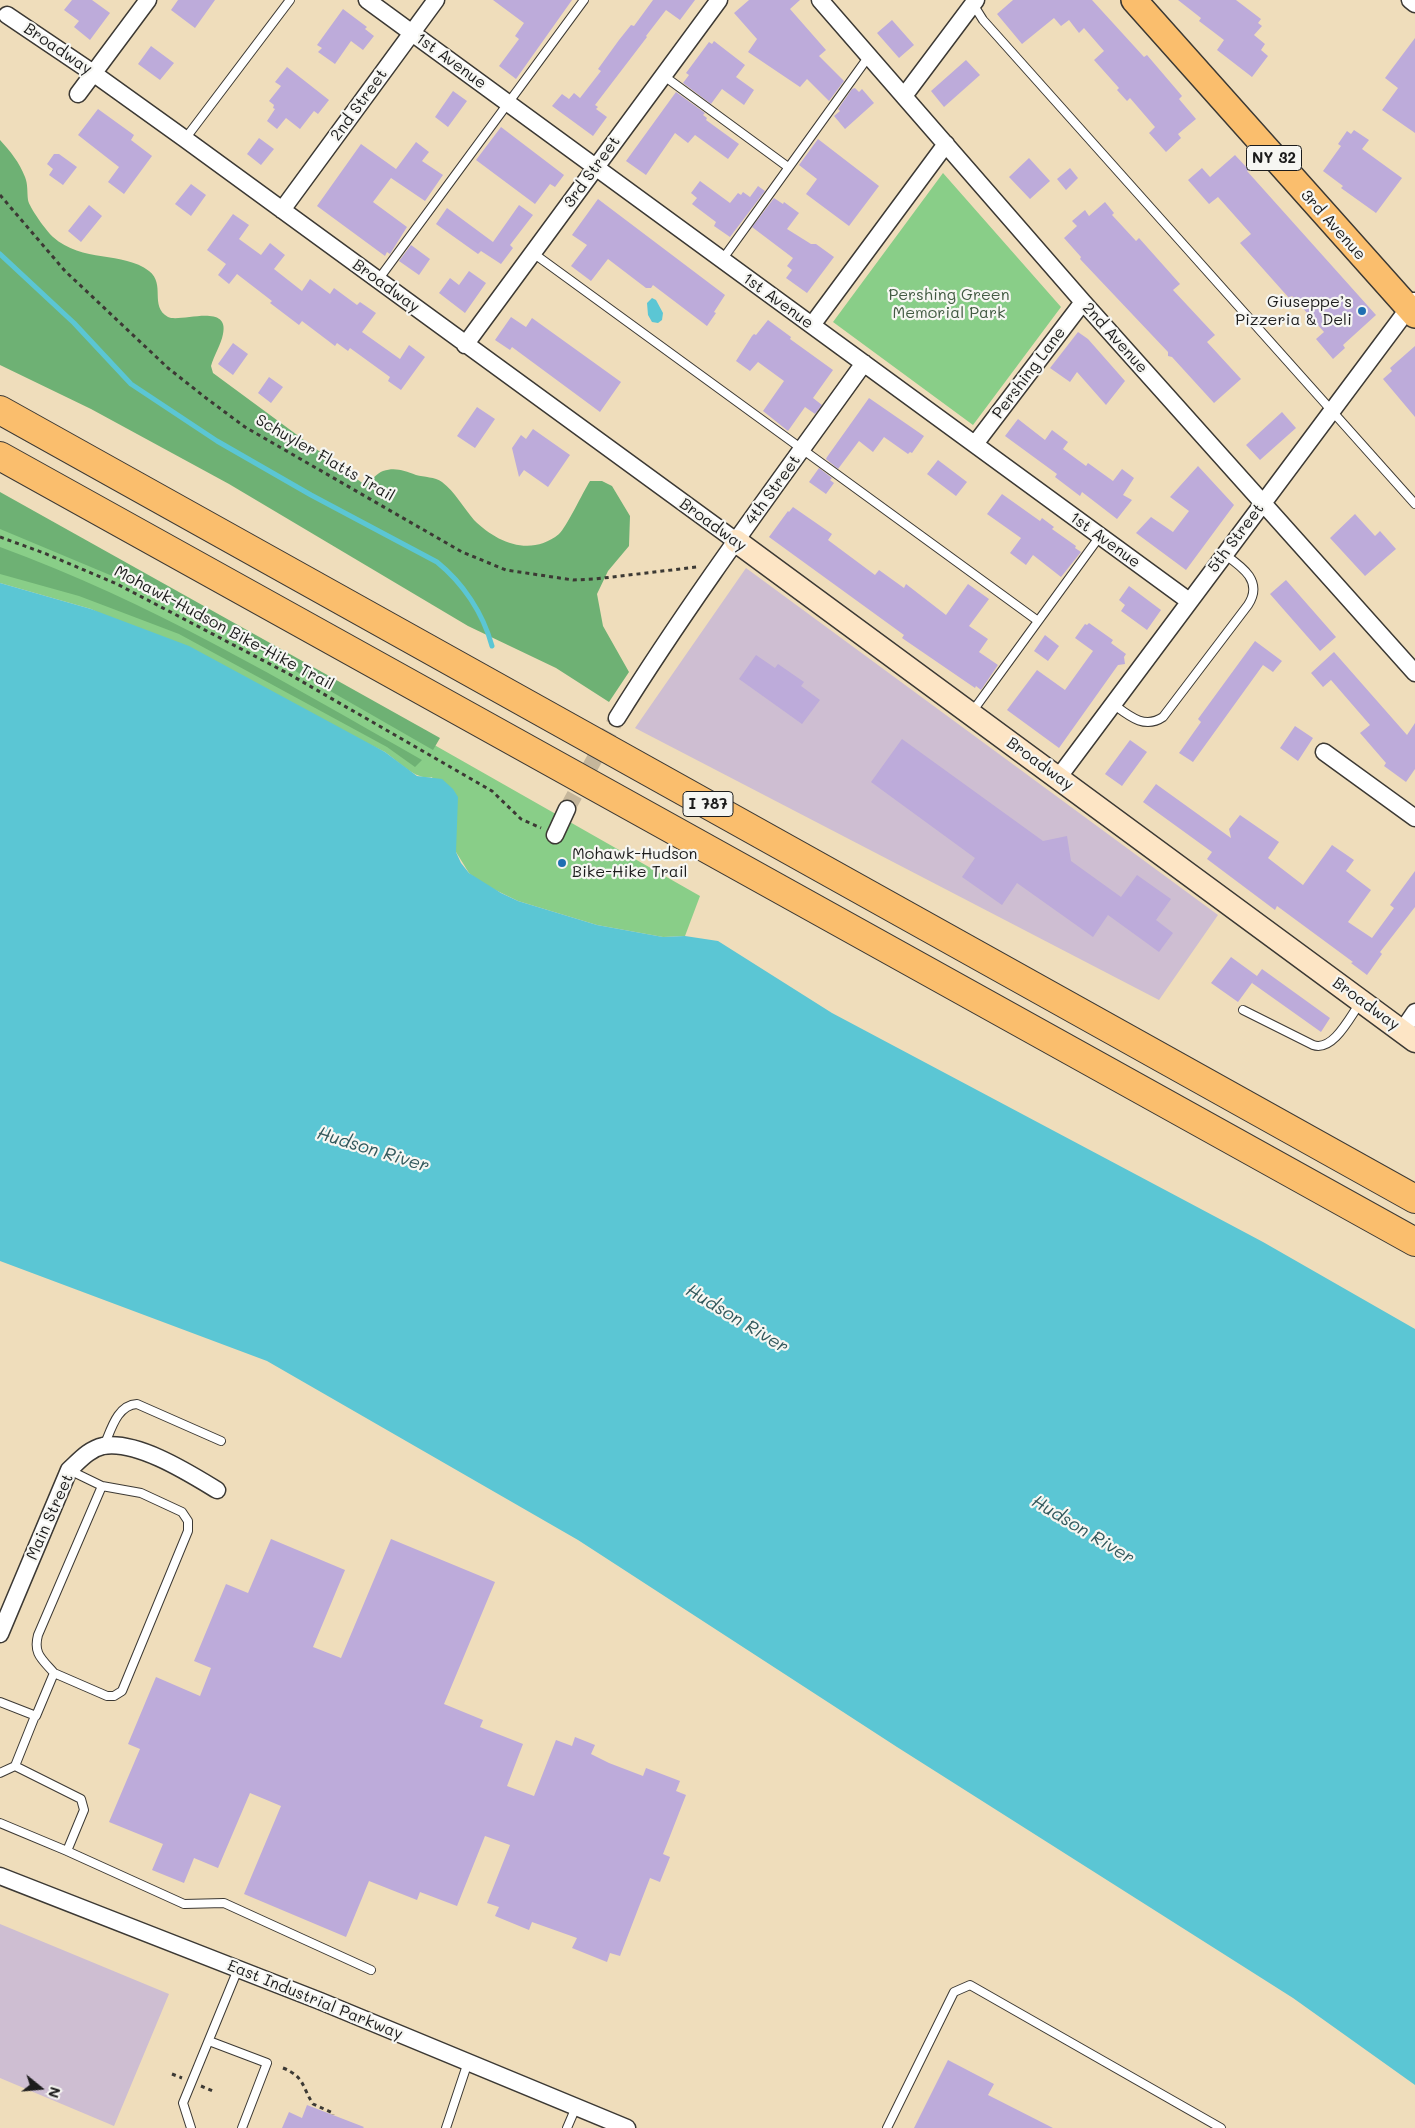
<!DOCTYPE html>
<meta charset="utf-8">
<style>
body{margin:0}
#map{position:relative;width:1415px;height:2128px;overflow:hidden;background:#efddbb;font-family:Mali,sans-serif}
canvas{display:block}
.north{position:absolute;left:15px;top:2063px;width:50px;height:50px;-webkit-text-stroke:4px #f6f6f2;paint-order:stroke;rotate:107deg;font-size:14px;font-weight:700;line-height:20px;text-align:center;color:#1c1c1c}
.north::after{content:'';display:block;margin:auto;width:18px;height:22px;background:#1c1c1c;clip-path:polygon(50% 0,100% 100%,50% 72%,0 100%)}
</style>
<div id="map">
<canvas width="1415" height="2128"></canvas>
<div class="north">N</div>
</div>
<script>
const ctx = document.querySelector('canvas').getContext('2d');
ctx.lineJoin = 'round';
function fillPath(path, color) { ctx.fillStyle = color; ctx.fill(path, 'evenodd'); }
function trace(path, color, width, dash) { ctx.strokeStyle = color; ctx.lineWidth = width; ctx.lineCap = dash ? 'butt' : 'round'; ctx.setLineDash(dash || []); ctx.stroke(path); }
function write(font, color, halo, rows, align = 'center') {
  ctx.font = font + ' Mali,sans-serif'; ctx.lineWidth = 4.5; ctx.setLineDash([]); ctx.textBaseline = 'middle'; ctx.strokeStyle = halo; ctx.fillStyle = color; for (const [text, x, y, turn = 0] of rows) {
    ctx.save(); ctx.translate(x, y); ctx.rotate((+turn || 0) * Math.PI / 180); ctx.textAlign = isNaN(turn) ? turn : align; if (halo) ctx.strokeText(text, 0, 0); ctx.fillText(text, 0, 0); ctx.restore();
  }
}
const industrial = new Path2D(`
 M746,568L1218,915L1159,1000L635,728Z
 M0,1924L169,1994L114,2126L0,2078Z`);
const green = new Path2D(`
 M943,173L1061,307L973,425L833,322Z
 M0,505L109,560L700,896L685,936L663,937L597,925L518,901L481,883L469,873L456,852V835L432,777C416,781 398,761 385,752L91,609L0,583Z`);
const forest = new Path2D(`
 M0,140C11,152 19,162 25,177C28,184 27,192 28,200C29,207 47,232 53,237C82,263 123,251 149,271C166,284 149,306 168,317C180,323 230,302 223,334C221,345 214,355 211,366L213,373L365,485C371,481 377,473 383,471C396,467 404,471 416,475C424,477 435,477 442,482C455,492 463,507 474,520C497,543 531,557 559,534C566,528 583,492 590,481H602L612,486L630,516L629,546L608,571L597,594L603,626L629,672L609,702L556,668L468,626L229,484L91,409L0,365Z
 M0,492L440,738L433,750L264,653L122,580L0,529Z
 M0,547C148,601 285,682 422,760L415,767L387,747L179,634L79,596L0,574Z`);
const water = new Path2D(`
 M652,298L656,300L663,313L662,320L658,323L652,322L648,315L647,303Z
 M0,583L91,609L189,646L385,752L417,776L442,779L453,789L458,797L456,852L461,863L469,873L501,893L518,901L597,925L663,937L685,936L718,941L832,1013L1263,1242L1415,1329V2085L1293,1998L897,1747L578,1540L267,1361L0,1261Z`);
const stream = new Path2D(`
 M0,254L74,323L131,384L217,441L311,495L437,562C463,583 483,613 492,646`);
const building = new Path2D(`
 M72,0H92L110,13L90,40L74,27L79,21L64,10Z
 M178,0H215L195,28L171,10Z
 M493,0H572L516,79L499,66L519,39L515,36L524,23Z
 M653,0H695L680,20L666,10L646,36L647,37L595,105L598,107L596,109L607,117L593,136L552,106L562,94L569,99L574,93L580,98L601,71L598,69L619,40L631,25L634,26Z
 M749,0H800L790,9L826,50L819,56L844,81L829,101L807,79L800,87L748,52L757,39L734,13Z
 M1013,0H1092L1144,57L1147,55L1182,96L1179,99L1196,119L1178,134L1181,138L1166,152L1149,133L1155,127L1130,98L1127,101L1117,90L1119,88L1094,60L1104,51L1084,28L1079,33L1069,20L1061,26L1054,18L1022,44L997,14Z
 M1178,0H1236L1261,19L1258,23L1262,26L1254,35L1265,44L1261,50L1268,56L1252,77L1217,50L1224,40L1199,21L1201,18Z
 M343,9L367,27L365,29L374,36L363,50L351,41L335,64L318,52L322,48L317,45Z
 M892,20L914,45L899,58L877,33Z
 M1415,38V133L1382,110L1398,88L1385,78Z
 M714,41L745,65L736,77L754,90L744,105L722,89L711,104L683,83L689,75L686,73L709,42L712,44Z
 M151,46L174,63L160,80L138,64Z
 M966,60L980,75L944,107L931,91Z
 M287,67L329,100L318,114L314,111L300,129L286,118L277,129L267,121L275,109L273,108L274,105L269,101L281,86L275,82Z
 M855,88L859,92L862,89L874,103L845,129L834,116L840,111L838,109L852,89Z
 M453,91L467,101L448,127L435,117Z
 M676,92L705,113L703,115L707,118L706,120L739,144L728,159L695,135L688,143L675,133L646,175L626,161Z
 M98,109L134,135L131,140L152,156L124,194L108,182L119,167L78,135Z
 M501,127L564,175L555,187L550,184L535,204L476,160Z
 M1354,130L1369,140L1362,149L1402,178L1376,213L1341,188L1343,186L1323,171L1341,146L1338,144L1347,131L1351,134Z
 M259,138L274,149L261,165L247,154Z
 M818,139L879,186L849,226L806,194L817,179L799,165Z
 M416,142L429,152L422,161L443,175L425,201L391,178L373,202L407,227L390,254L387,252L385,256L317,206L361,144L396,169Z
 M54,154H59L77,167L63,185L49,175L53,169L47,164Z
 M1235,155L1249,170L1247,171L1376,315L1343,345L1345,348L1333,359L1316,339L1324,332L1292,296L1289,298L1240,243L1251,234L1218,197L1209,204L1188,180L1202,168L1210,177Z
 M1029,158L1050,181L1030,199L1009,177Z
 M1070,168L1078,178L1066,190L1057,179Z
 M700,181L730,203L738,193L741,195L743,192L750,197L758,186L765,191L730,237L714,226L716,222L692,204L697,198L691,193Z
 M191,184L206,195L191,216L175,204Z
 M774,198L783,204L784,202L799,213L787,229L811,244H816L834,257L807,293L786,278L792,270L787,266L793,258L752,227Z
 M598,199L725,295L714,312L716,313L707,326L653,285L651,288H646L608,259L591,281L571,266L587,245L572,235Z
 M1105,202L1114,213L1112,215L1136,241L1139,238L1180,284L1173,290L1215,335L1207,342L1241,379L1214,403L1172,357L1168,356V352L1080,259L1081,257L1064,238L1077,226L1072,221L1085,210L1089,216Z
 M89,205L102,216L81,242L68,231Z
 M519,205L533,215L510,245L513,248L501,264L481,251L478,254L436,224L447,208L493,242Z
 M233,214L249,225L239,239L261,255L270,243L285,255L274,269L302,291L310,279L330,294L334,288L357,305L360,302L376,313L362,332L400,359L409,345L425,357L401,390L388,381L390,377L350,348L348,351L337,343L335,346L302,321L299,325L270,303L272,301L237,274L229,284L218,275L226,264L207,250Z
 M411,245L430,259L419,275L399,261Z
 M469,271L486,283L465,313L439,293L450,278L459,285Z
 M511,317L526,327L532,318L621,382L600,412L512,347L510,350L495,340Z
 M768,320L791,337L790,339L833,370L813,398L822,405L815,414L805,407L788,431L763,411L784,381L758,362L750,371L736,361L752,336L754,334L756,335Z
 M1078,332L1088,339L1125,381L1106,405L1077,372L1070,382L1050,368Z
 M233,343L248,354L233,375L218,364Z
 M1415,346V417L1383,379L1392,371L1390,368Z
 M269,377L283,387L271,403L258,393Z
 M869,398L924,436L912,453L910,452L908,454L884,437L873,452L859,441L838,469L826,459L827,457Z
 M477,407L495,419L475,448L457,436Z
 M1282,412L1296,428L1260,460L1246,445Z
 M1018,419L1045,440L1052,430L1068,442L1063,449L1086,466L1088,463L1113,481L1122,469L1134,478L1123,495L1132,500L1117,519L1082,492L1080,496L1055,477L1057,474L1005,436Z
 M533,429L570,455L548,487L524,470L519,477L512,448L521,435L526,439Z
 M938,460L967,482L956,496L927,474Z
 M1198,466L1234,505L1186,570L1136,533L1151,517L1173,532L1189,511L1170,497Z
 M819,468L832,478L830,480L834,483L826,494L809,482Z
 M1002,494L1040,521L1042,518L1054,527L1052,529L1076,546L1075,548L1081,552L1061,577L1033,555L1026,565L1010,553L1021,538L987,514Z
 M793,507L832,534L828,540L875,575L879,570L904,588L906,584L946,615L968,584L989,599L969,626L988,639L979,652L998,665L981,690L976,686L975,688L902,638L904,635L769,537L788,511L789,512Z
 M1355,514L1375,536L1380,531L1396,549L1365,576L1330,538Z
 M1286,580L1336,637L1320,651L1270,594Z
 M1129,586L1161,610L1147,630L1121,611L1125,605L1119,600Z
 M1089,623L1113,640L1111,643L1126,654L1124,657L1125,664L1118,665L1059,748L1007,710L1037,670L1065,690L1093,651L1075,638L1085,624L1087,625Z
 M1045,635L1059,646L1048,661L1034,651Z
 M1255,641L1282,661L1273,672L1263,665L1193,762L1179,753L1201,722L1198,719Z
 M1334,652L1407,735L1415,723V769L1406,782L1384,766L1386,763L1360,733L1370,725L1331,680L1323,687L1311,673Z
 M756,655L775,668L778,664L804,682L801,686L820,700L802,724L739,679Z
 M1295,726L1313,738L1298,761L1280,748Z
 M902,739L1043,841L1067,836L1071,861L1121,897L1137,875L1171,899L1156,920L1173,933L1159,952L1108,915L1093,937L1017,883L1002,905L962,877L975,858L871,782Z
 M1130,740L1147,752L1122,786L1105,774Z
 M1156,784L1231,838L1229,829L1240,815L1279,842L1268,858L1303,885L1332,845L1354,860L1346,871L1371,890L1348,922L1372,938L1394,908L1390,905L1415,871V907L1380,952L1382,954L1367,975L1351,963L1353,962L1277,906L1275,910L1207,859L1212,852L1143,802Z
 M1231,957L1257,976L1238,1002L1211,983Z
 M1262,969L1330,1018L1321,1032L1252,983Z
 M271,1539L345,1570L313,1647L341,1658L391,1539L495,1582L444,1704L483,1720L480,1727L523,1744L507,1786L534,1796L556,1740L572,1746L575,1737L595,1745L591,1754L609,1763L643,1776L646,1768L680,1781L676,1791L686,1795L663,1854L670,1857L660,1882L650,1878L620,1956L610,1953L607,1962L572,1948L577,1938L532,1922L529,1930L495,1916L499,1907L487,1903L510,1845L485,1836L457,1906L420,1892L417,1900L369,1881L346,1937L244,1894L281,1806L250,1793L218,1868L194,1858L184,1883L152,1870L163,1844L109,1822L140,1749L128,1744L156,1677L200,1696L211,1668L194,1661L226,1584L248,1593Z
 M948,2060L994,2084L988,2095L1053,2128H914Z
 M307,2105L364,2127L363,2128H282L289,2112L302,2118Z`);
const streetTunnel = new Path2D(`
 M567,809L617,718`);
const path = new Path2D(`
 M0,195L65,271L168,368L206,398L245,427L462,552L506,570L573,580L595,579L697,567
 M0,537L44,553L117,584L289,674L492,791L521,819L541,828
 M283,2068C305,2077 302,2087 313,2104L333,2113V2115
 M172,2074L182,2078
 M201,2086L215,2092`);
const lane = new Path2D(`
 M973,4L983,20L1415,504
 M664,76L788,167
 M185,139L290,0
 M533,253L1038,621
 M722,260L869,56
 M378,280L584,0
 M1113,704C1128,715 1144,730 1163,717L1248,605C1264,581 1241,566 1224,554
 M972,712L1100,536
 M1243,1010L1313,1045C1333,1052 1350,1017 1360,1003
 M104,1446C111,1430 117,1405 137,1404L221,1441
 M54,1673L107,1696H114L122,1691L188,1531V1521L182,1512L141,1493L102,1486
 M0,1702L36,1716L54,1673C42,1659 33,1654 38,1635L102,1486L69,1470
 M0,1773L15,1766L35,1716
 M0,1823L67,1851L84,1810L81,1799L15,1766
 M67,1851L184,1904L224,1903L371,1970
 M209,2041L267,2063L242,2128
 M191,2128L183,2103L238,1969
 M446,2128L468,2062
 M567,2128L576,2107
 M887,2128L954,1992L970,1985L1221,2128`);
const street = new Path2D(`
 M367,0L1189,601
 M820,0L1083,302L1415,673
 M1410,0L1415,4
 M7,15L93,73L185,139L736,541
 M78,94L148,0
 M904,96L976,0
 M282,210L436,0
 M812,325L946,144
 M465,345L719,0
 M975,444L1083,302
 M617,718C693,596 780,480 864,363
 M1324,752L1415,818
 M1058,778L1414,301
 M555,835L567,809
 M1402,1031L1415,1012
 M0,1634L69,1470C79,1461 89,1449 103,1446C137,1440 189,1473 217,1490
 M0,1876L320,2001L627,2128`);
const secondary = new Path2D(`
 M736,541L1415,1041`);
const primary = new Path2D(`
 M1134,0L1415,315`);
const highway = new Path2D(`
 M0,410L1415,1199
 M0,456L1415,1242`);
const markers = [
 [1362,311,5,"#1f6fb2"],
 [562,863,5,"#1f6fb2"]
];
const shields = [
 [1274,158,55],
 [708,804,50]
];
const shieldNames = [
 ["NY 32",1274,158],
 ["I 787",708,804]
];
const streetNames = [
 ["Broadway",58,49,34],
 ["1st Avenue",451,61,36],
 ["2nd Street",359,105,-54],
 ["3rd Street",592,172,-54],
 ["3rd Avenue",1333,225,48],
 ["Broadway",386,286,36],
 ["1st Avenue",778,301,36],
 ["2nd Avenue",1115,338,48],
 ["Pershing Lane",1029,373,-53],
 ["Schuyler Flatts Trail",325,458,30],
 ["4th Street",773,490,-54],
 ["Broadway",713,525,36],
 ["5th Street",1236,538,-53],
 ["1st Avenue",1105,540,36],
 ["Mohawk-Hudson Bike-Hike Trail",224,628,28],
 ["Broadway",1040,764,36],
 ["Broadway",1366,1004,36],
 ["Main Street",50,1517,-66],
 ["East Industrial Parkway",315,2000,22]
];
const parkNames = [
 ["Pershing Green",949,295],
 ["Memorial Park",949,313]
];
const poiNames = [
 ["Giuseppe’s",1352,302],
 ["Pizzeria & Deli",1352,320],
 ["Mohawk-Hudson",572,854,"left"],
 ["Bike-Hike Trail",572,872,"left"]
];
const waterNames = [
 ["Hudson River",373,1150,17],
 ["Hudson River",737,1319,31],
 ["Hudson River",1083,1530,31]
];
fillPath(industrial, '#cebed2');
fillPath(green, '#89ce88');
fillPath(forest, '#6eb174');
fillPath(water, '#5bc6d4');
trace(stream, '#5bc6d4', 5);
fillPath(building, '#bdabda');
trace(streetTunnel, '#c5b69b', 16, [16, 8]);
trace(lane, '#3c3934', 10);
trace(street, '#3c3934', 19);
trace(secondary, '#3c3934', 25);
trace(primary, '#3c3934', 28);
trace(highway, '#3c3934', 30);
trace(path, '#3c3934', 3, [4, 4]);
trace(lane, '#fff', 8);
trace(street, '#fff', 16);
trace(secondary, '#fde5c5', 22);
trace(primary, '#fabe6d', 25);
trace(highway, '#fabe6d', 28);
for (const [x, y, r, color] of markers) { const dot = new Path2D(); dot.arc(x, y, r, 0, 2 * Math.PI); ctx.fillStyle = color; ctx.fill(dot); trace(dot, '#f6f6f2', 2); }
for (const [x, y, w] of shields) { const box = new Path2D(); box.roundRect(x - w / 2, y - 12.5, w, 25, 4); ctx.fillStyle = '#f6f6f2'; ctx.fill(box); trace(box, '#1c1c1c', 1); }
write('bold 15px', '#1c1c1c', null, shieldNames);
write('16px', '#1c1c1c', '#f6f6f2', streetNames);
write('16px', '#425a42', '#f6f6f2', parkNames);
write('16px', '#1c1c1c', '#f6f6f2', poiNames, 'right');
write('italic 18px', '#32585c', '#f6f6f2', waterNames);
</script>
